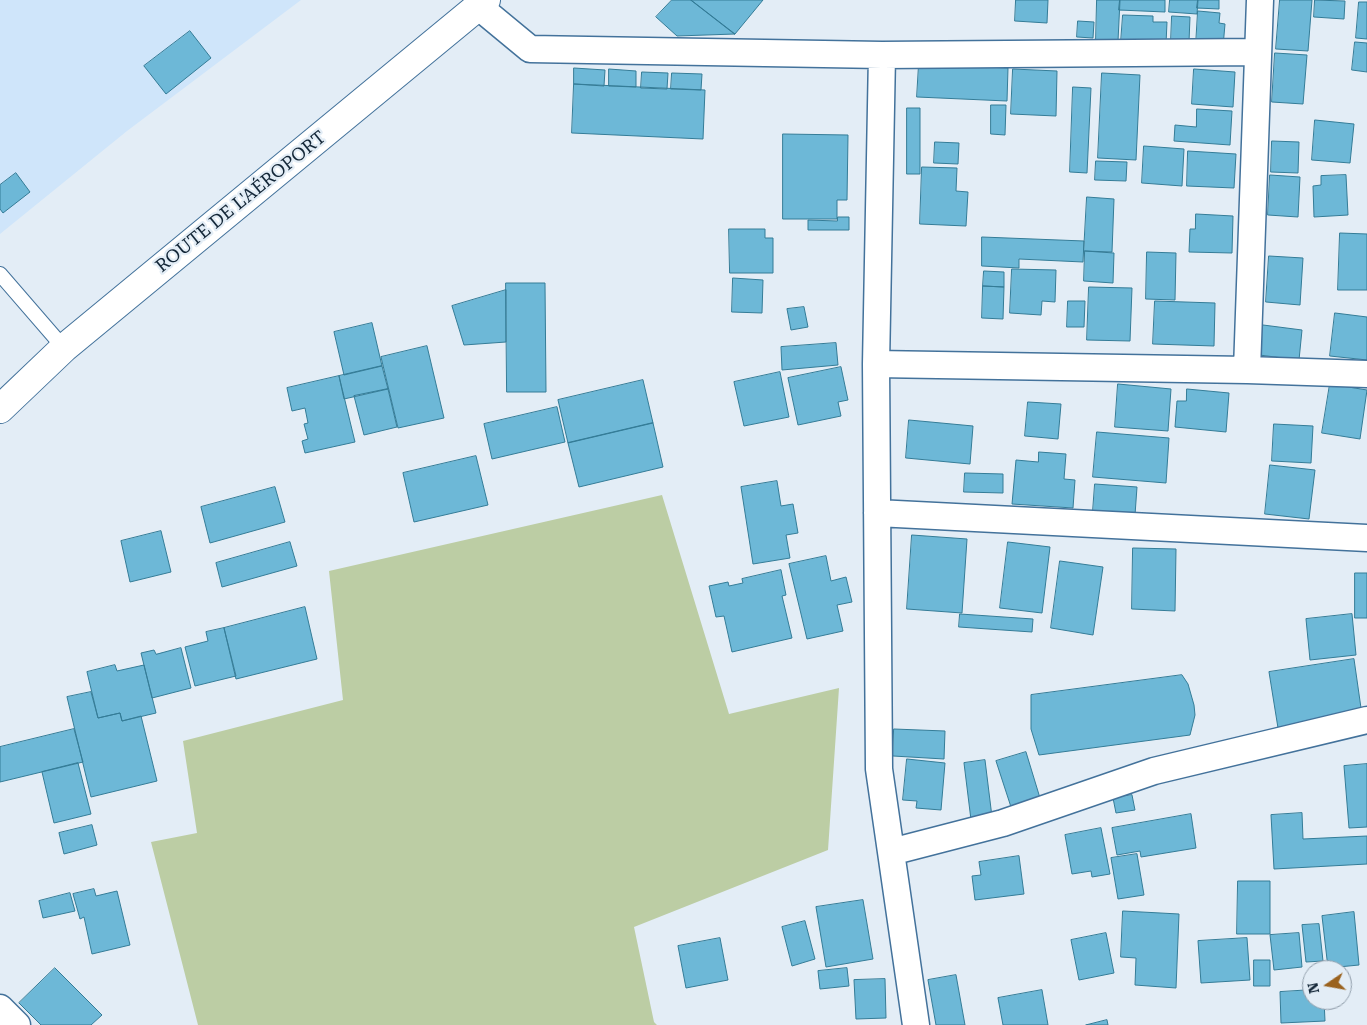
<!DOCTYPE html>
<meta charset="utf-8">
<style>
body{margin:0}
#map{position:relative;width:1367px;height:1025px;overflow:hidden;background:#e3edf6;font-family:"Roboto Serif",serif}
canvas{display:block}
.north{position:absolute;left:1302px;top:960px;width:50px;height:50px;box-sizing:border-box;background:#e3edf6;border:1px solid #909daa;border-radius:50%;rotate:258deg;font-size:14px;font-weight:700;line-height:20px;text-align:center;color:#132637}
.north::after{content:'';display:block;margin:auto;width:18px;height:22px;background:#9a621e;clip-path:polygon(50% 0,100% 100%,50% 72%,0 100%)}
</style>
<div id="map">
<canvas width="1367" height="1025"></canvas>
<div class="north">N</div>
</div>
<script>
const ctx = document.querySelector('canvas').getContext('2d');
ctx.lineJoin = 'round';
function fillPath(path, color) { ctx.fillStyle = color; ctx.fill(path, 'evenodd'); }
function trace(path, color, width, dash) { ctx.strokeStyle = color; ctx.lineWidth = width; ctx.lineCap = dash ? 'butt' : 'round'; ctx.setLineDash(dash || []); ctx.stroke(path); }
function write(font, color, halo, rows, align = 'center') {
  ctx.font = font + ' "Roboto Serif",serif'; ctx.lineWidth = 4.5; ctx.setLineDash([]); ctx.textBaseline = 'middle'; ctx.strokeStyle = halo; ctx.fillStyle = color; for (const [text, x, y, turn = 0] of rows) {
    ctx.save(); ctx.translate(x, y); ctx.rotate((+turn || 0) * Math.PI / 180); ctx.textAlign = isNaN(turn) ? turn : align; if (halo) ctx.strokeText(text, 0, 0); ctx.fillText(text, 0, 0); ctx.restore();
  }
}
const built = new Path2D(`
 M0,0H301L127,131L0,234Z`);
const green = new Path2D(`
 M662,495L729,714L839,688L828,850L634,927L654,1022L657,1025H198L151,842L197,833L183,741L343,700L329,571Z`);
const building = new Path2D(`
 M672,0H691L735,34L677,36L656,17Z
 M691,0H763L735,34Z
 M1016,0H1048L1047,23L1015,21Z
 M1097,0H1120L1118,41L1096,40Z
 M1120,0H1165V12L1119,10Z
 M1170,0H1198L1197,14L1169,12Z
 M1198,0H1219V9L1197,8Z
 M1280,0H1312L1308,51L1276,49Z
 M1315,0L1345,1L1344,19L1314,17Z
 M1359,2H1367V39L1356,38Z
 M1198,11L1220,13L1219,23L1225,24L1223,47L1196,45Z
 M1123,15L1153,16V22H1167L1166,44L1121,42Z
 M1172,16L1190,17L1189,42L1171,41Z
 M1078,21L1094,22L1093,38L1077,37Z
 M190,31L211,58L166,94L144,66Z
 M1355,42L1367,43V72L1352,70Z
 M1275,53L1307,55L1303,104L1272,102Z
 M919,64L1008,68L1007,101L917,97Z
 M574,68L605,70L604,86L574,84Z
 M609,69L636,71V87L609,86Z
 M1013,69L1057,71L1056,116L1011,114Z
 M1194,69L1235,72L1233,107L1192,104Z
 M642,72L668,73L667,89L641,88Z
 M672,73L702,74L701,90L671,89Z
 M1102,73L1140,75L1136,160L1098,158Z
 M574,84L705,90L703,139L572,133Z
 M1073,87L1091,88L1087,173L1070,172Z
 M991,105H1006L1005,135L991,134Z
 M907,108H920V174H907Z
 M1197,109L1232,111L1230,145L1174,141L1175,125L1196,127Z
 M1315,120L1354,124L1350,163L1312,160Z
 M783,134L848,135L847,200H837V219H783Z
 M1272,141L1299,142L1298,173L1271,172Z
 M935,142L959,143L958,164L934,163Z
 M1144,146L1184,149L1182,186L1142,183Z
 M1188,151L1236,154L1234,188L1187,186Z
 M1096,161L1127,162L1126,181L1095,180Z
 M922,167L957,168L956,191L968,192L966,226L920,224Z
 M16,173L30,192L3,213L0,209V185Z
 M1270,175L1300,177L1298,217L1268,215Z
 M1346,175L1348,215L1314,217L1313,186L1321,185V176Z
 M1087,197L1114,199L1112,252L1084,251Z
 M1196,214L1233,216L1232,253L1189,252L1190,229H1195Z
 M838,217H849V230H808V220L837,221Z
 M729,229H765V238H773V273H730Z
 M1340,233L1367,234V290H1338Z
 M982,237L1084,241L1083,262L1019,259V268L982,266Z
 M1085,251L1114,253L1113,283L1084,281Z
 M1147,252L1176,253L1175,300L1146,299Z
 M1269,256L1303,258L1300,305L1266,302Z
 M1012,269L1056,270L1055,302L1042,301L1041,315L1010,313Z
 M984,271L1004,272V287L983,286Z
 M733,278L763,280L762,313L732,312Z
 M506,283H545L546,392H507Z
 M983,286L1004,287L1003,319L982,318Z
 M1089,287L1132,288L1130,341L1087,340Z
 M506,290V342L464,345L452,306Z
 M1068,301H1085L1084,327H1067Z
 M1155,301L1215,303L1214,346L1153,344Z
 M804,307L808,327L791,330L787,309Z
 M1335,313L1367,317V360L1330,356Z
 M372,323L382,366L344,375L334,332Z
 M1263,325L1302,330L1299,360L1259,355Z
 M836,343L838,365L782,370L781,347Z
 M427,346L444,418L398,428L381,357Z
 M382,366L388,389L344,399L339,376Z
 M841,367L848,400L838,402L841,416L798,425L788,378Z
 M780,372L789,417L744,426L734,382Z
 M339,376L355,442L305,453L302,441L308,439L304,424L308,423L305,408L292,411L287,388Z
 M643,380L653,423L568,443L558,400Z
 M1118,384L1171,389L1168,431L1115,427Z
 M1330,384L1367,390L1360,439L1322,433Z
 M388,389L397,427L364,435L354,396Z
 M1187,389L1229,393L1226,432L1175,427L1177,401H1186Z
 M1028,402L1061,404L1058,439L1025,436Z
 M557,407L565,442L492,459L484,424Z
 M909,420L973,426L970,464L906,458Z
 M653,423L663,467L579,487L568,443Z
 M1274,424L1313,426L1311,463L1272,461Z
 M1097,432L1169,438L1166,483L1093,477Z
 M1039,452L1066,454L1064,479L1075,480L1073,508L1012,504L1016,460L1038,462Z
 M476,456L488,505L414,522L403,473Z
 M1270,465L1315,470L1309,519L1265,514Z
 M965,473L1003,474V493L964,492Z
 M777,481L781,506L793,504L798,533L786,535L790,558L753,564L741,487Z
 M1095,484L1137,487L1135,515L1093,511Z
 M275,487L285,522L210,543L201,507Z
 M161,531L171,572L130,582L121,541Z
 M912,535L967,539L962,613L907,609Z
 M290,542L297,566L222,587L216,563Z
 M1008,542L1050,547L1042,613L1000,608Z
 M1133,548L1176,549L1175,611L1132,609Z
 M826,556L831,581L846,577L852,602L837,605L843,631L807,639L789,564Z
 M1060,561L1103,567L1093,635L1051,628Z
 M781,570L786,595L782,596L792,638L732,652L724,616L716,617L709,586L728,582L729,586L743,583L742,579Z
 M1355,573H1367V618H1355Z
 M305,607L317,659L236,679L224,628Z
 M960,614L1033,619L1032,632L959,627Z
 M1352,614L1356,655L1310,660L1306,619Z
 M224,628L236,676L195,686L185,647L208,641L206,632Z
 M181,648L191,688L152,698L141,653L154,650L156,654Z
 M1354,659L1362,715L1278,728L1269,672Z
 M115,665L117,671L144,665L156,713L122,721L120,713L98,718L87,672Z
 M1182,675L1188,684L1194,705L1195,715L1190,735L1039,755L1031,729V695Z
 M91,692L98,718L120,713L122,721L141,716L157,781L91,797L67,697Z
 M74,729L83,762L0,782V747Z
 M894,729L945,731L944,759L893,756Z
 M1026,752L1040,798L1011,807L996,761Z
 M907,759L945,763L941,810L916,808L917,801L903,800Z
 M985,760L993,825L972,828L964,763Z
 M78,763L91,814L54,823L42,772Z
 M1367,764V827L1349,828L1344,766Z
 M1132,795L1135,810L1116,813L1113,798Z
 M1302,813L1303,839L1367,836V864L1274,869L1271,815Z
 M1191,814L1196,848L1141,857L1140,851L1117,855L1112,828Z
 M92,825L97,845L64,854L59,833Z
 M1101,828L1110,874L1092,877L1091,871L1072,874L1065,835Z
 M1137,854L1144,895L1118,899L1111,858Z
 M1019,856L1024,894L975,900L972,876L981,875L979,862Z
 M1238,881H1270V934H1237Z
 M94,889L96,896L117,891L130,945L92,954L84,917L80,919L73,894Z
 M70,893L75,911L43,918L39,901Z
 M863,900L873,959L826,967L816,907Z
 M1123,911L1179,914L1176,988L1135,985L1136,958L1121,957Z
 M1354,912L1359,965L1328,968L1322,916Z
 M805,921L815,959L792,966L782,927Z
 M1319,924L1323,961L1306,962L1302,925Z
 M1106,933L1114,973L1079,980L1071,940Z
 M1299,933L1302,967L1274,970L1270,935Z
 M720,938L728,980L686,988L678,946Z
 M1247,938L1250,980L1201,983L1198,941Z
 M1254,960H1270V986H1254Z
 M55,968L102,1015L91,1025H41L19,1003Z
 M847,968L849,986L820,989L818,971Z
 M956,975L965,1025H936L928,980Z
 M885,979L886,1018L856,1019L854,980Z
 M1042,990L1048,1025H1003L998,998Z
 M1312,990V1000H1324L1325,1021L1281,1023L1280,992Z
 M1107,1020L1108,1025H1086Z`);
const lane = new Path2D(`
 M0,274L64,348`);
const street = new Path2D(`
 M478,6L530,49L882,55L1258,52
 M882,55L876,364L879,769L916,1025
 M876,364L1247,370L1367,374
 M1247,370L1260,0
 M877,513L1367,538
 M891,852L1003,823L1154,771L1367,720
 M0,1008L17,1025`);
const secondary = new Path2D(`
 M0,409L64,348L486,0`);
const streetNames = [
 ["ROUTE DE L'AÉROPORT",241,202,-39]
];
fillPath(built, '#cfe5fa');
fillPath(green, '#bccda4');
fillPath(building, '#6db8d7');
trace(building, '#347c97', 1);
trace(lane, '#43729b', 16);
trace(street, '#43729b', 29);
trace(secondary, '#43729b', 30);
trace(lane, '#fff', 14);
trace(street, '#fff', 26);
trace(secondary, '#fff', 28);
write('18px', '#132637', '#e3edf6', streetNames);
</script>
